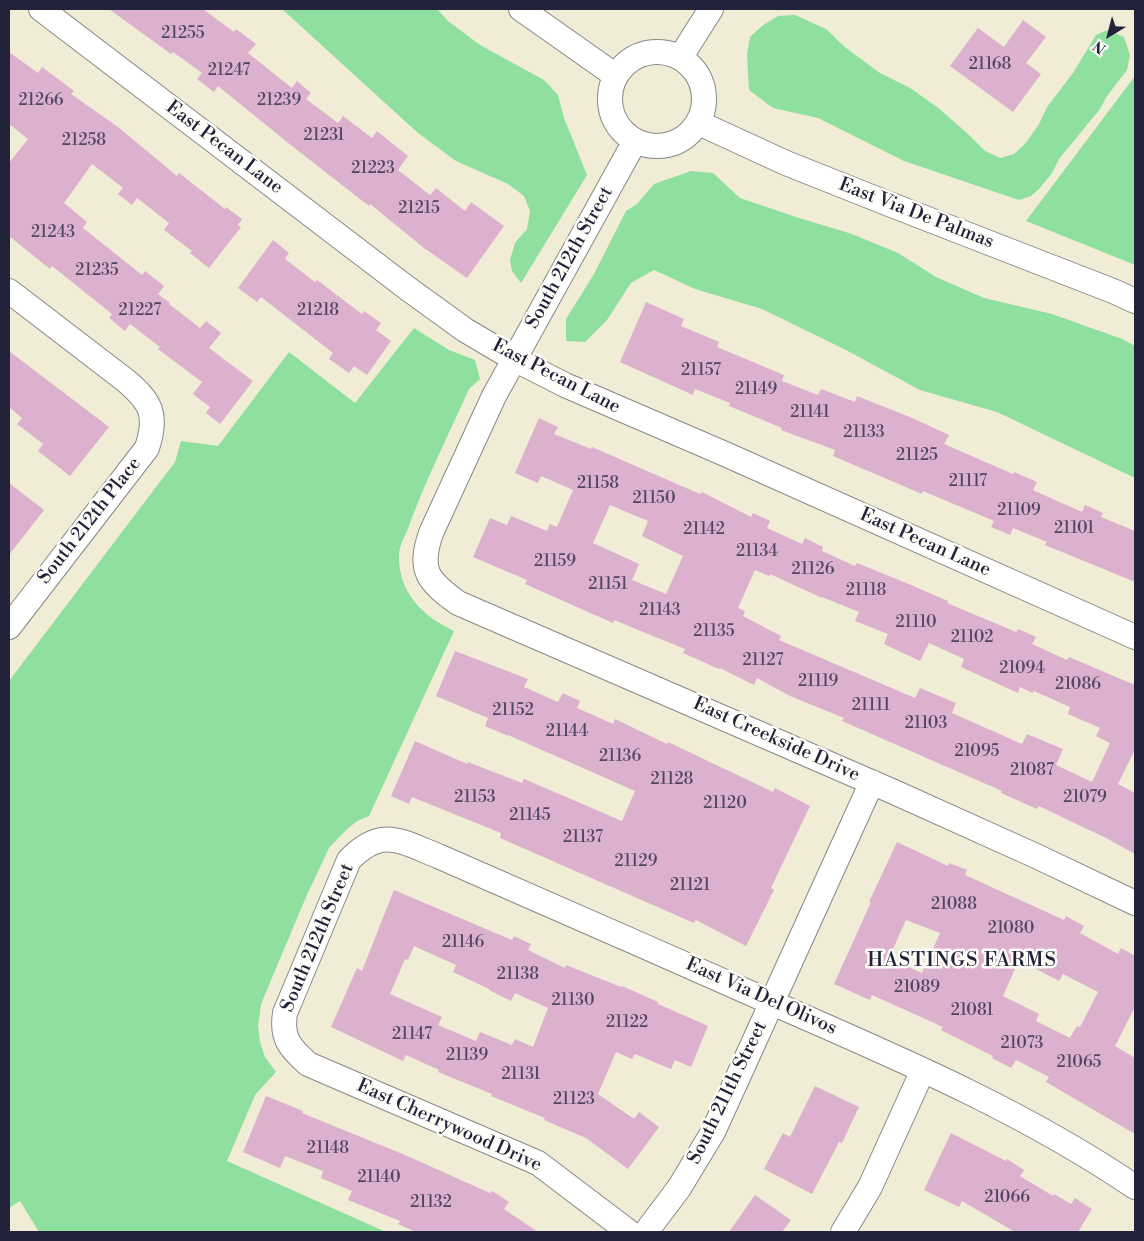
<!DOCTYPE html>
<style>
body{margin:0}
#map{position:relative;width:1144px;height:1241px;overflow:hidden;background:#f0ecd5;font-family:"Libre Bodoni",serif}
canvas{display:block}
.frame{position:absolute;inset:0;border:10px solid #22223b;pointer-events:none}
.north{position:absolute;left:1084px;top:10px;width:50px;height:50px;-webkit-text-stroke:4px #fdfcf7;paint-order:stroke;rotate:217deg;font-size:14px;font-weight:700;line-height:20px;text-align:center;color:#22223b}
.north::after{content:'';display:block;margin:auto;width:18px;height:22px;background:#22223b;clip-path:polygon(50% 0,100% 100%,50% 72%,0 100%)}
</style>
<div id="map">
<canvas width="1144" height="1241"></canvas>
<div class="frame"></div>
<div class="north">N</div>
</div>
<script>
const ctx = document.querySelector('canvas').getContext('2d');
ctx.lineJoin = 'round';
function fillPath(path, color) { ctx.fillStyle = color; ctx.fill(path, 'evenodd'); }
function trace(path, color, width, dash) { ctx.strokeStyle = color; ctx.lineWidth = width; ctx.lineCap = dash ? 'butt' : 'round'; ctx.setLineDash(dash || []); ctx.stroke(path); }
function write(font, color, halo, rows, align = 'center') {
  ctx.font = font + ' "Libre Bodoni",serif'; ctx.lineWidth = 5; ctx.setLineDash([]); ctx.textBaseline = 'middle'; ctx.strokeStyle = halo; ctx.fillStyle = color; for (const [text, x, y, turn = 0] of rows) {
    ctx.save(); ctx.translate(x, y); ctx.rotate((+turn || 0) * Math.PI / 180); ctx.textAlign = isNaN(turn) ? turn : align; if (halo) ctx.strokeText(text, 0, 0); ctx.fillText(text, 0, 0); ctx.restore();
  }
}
const green = new Path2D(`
 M282,9H437L448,21L480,45L544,80L558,95L564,118L587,175L521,283L512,271L510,260L515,243L527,229L530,211L524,196L508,184L456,161L418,133Z
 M795,15L826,29L846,48L880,73L910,88L937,107L966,132L985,151L1000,158L1014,154L1025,144L1039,124L1047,107L1073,73L1096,35L1108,30L1124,37L1130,55L1127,70L1107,96L1100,109L1059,159L1052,173L1039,189L1031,196L1019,200L904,161L818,118L773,108L749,90L747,55L750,37L762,26L778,16Z
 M1135,76V265L1026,221Z
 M691,171L713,173L740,198L796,217L852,234L898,253L936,277L984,298L1052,314L1122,339L1135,346V478L997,412L920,390L846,350L762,309L695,289L654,270L631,283L607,320L585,342L566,341V319L594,274L626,211L637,204L654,184Z
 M414,328L449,350L475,360L480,379L469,389C449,434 427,477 410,523C407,533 399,545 399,555C398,593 423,616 454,631L369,816L357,821L345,831L329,848L306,897L261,1004L258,1026L260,1042L265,1057L276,1072L255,1095L227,1161L386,1232H39L20,1201L9,1208V681L175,462L181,441L218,446L289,352L355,403Z`);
const building = new Path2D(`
 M109,9H203L234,32L236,29L256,44L248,53L292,88L297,81L311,93L306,99L338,123L343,116L372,138L377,131L408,156L398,170L430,195L436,188L465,211L471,202L504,226L467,278L424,248L370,204L369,206L292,146L218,86L214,92L197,79L202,73L173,52L171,54Z
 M1023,20L1046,37L1026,63L1041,74L1013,112L950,66L978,28L1004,47Z
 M9,52L38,73L42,67L74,91L71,94L118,127L177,176L179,173L225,209L226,207L242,219L238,225L241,227L209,268L190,253L192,251L164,230L169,223L137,198L132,205L118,194L123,188L92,164L64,203L87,222L83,228L142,275L145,271L164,286L158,294L170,303L169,304L200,328L206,321L221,333L209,348L253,381L220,424L206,413L210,407L193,394L202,382L158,349L160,347L130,324L125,331L109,318L112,314L52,266L50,269L9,236V163L28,139L9,124Z
 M273,240L289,253L285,259L315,282L317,280L362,314L364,311L381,323L376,330L391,341L367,375L354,366L349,373L329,359L333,353L261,297L257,302L238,288Z
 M646,302L684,319L681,326L719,342L717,347L784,375L782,381L818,395L821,389L855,402L857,396L910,417L949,435L944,444L1013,474L1014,472L1037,482L1033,490L1046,496L1082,512L1085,505L1103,513L1101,517L1135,531V582L1045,545L1047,542L1013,528L1010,535L991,527L994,521L923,491L922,494L833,456L835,450L781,430L782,428L729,406L730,403L695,389L693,395L620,362Z
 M9,351L109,427L70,476L38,451L43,444L17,424L22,418L9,407Z
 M539,418L558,427L554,434L591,449L592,447L700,494L702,492L751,517L753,513L770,521L767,528L802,544L805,538L823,547L822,551L855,566L857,563L911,585L948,601L947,603L1016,632L1018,629L1036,637L1032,644L1067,660L1069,657L1135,685V749L1118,784L1135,793V854L1106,838L1039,806L1037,809L1001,793L1002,791L842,721L844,718L790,696L757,678L754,685L720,668L719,669L683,653L685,649L614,620L613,623L525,584L527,580L473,557L490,518L507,525L511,516L547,531L550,524L557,527L573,490L541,476L538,483L515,473ZM610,505L648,521L642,536L683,556L666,594L632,580L639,564L593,543ZM755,570L769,576L770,574L822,598V597L859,612L855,621L888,634L884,644L920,661L929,643L964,659L961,667L1018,693L1020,687L1033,693L1034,691L1070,707L1068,714L1100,728L1096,736L1110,743L1092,782L1056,765L1063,749L1027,734L1022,744L952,713L956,703L920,688L915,698L779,640L781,636L743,616L745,611L738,608Z
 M9,483L44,510L9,555Z
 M455,651L528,679L524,687L558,702L563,693L580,701L577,708L613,724L615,719L667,744L668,742L773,792L775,788L810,806L771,888L774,890L746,946L696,920L694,923L500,838L501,833L412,797L409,804L391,796L415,741L467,764L468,762L522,783L524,779L622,821L635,791L508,735V736L485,726L488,718L436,696Z
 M897,842L948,866L949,863L967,870L965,875L1064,920L1066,916L1084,926L1080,933L1118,954L1121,948L1135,956V1007L1115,1046L1135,1058V1134L1046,1082L1049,1077L1016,1060L1011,1068L992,1058L993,1056L941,1030L943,1027L872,995L870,1000L834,984L871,902H869ZM906,920L940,933L922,973L889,958ZM1019,960L1059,981L1063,974L1098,992L1080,1027L1077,1026L1070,1038L1036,1021L1039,1014L1003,996Z
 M394,890L512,940L514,936L531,944L528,950L565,968L566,965L621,987L622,986L658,1002V1004L708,1026L691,1067L675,1060L671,1069L635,1054L632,1059L616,1052L598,1094L634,1119L639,1112L659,1127L628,1169L586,1138L544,1120L545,1118L491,1096L492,1094L438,1072L439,1070L406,1055L403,1061L331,1027L357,968L362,971ZM414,946L456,965L453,972L489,989V990L511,1001L515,993L548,1008L533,1047L515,1039L512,1045L480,1032L476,1041L438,1025L442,1017L390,994L405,959L408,960Z
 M815,1086L859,1107L842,1143L839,1142L812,1194L764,1169L783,1133L790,1137Z
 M266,1096L303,1111L302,1113L405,1155L490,1193L492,1191L509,1202L504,1209L538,1232H416L398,1224L400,1221L348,1200L352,1191L321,1178L323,1171L285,1156L280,1168L243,1152Z
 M951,1133L1006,1161L1007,1159L1024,1170L1020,1176L1053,1196L1054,1194L1071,1204L1075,1198L1092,1209L1078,1232H1015L962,1201L959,1207L924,1190Z
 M755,1195L791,1220L782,1232H729Z`);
const minor = new Path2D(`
 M41,9L407,288L465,330L514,359L565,385L725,454L1135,637
 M521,9L616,76
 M610 99a47 47 0 1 1 94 0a47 47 0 1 1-94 0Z
 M680,58L711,9
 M699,123L786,163L889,204L1113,291L1135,301
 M635,141L494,396L431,533C418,571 428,581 458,603L894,792L1036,856L1135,903
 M9,291L125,380C151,402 158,414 147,448L9,627
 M629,1232L538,1163L308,1064C290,1048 281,1038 285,1013L349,860C382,826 400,841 438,856C556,907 675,960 793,1012C910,1063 1029,1115 1135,1187
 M646,1232L679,1188L713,1132L872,782
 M843,1232L870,1187L923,1070`);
const numberNames = [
 ["21255",183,34],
 ["21168",990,65],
 ["21247",229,71],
 ["21266",41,101],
 ["21239",279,101],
 ["21231",324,136],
 ["21258",84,141],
 ["21223",373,169],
 ["21215",419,209],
 ["21243",53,233],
 ["21235",97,271],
 ["21227",140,311],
 ["21218",318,311],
 ["21157",701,371],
 ["21149",756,390],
 ["21141",810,413],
 ["21133",864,433],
 ["21125",917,456],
 ["21117",968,482],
 ["21158",598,484],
 ["21150",654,499],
 ["21109",1019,511],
 ["21101",1074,529],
 ["21142",704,530],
 ["21134",757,552],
 ["21159",555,562],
 ["21126",813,570],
 ["21151",608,585],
 ["21118",866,591],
 ["21143",660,611],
 ["21110",916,623],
 ["21135",714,632],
 ["21102",972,638],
 ["21127",763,661],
 ["21094",1022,669],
 ["21119",818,682],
 ["21086",1078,685],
 ["21111",871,706],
 ["21152",513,711],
 ["21103",926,724],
 ["21144",567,732],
 ["21095",977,752],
 ["21136",620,757],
 ["21087",1032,771],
 ["21128",672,780],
 ["21153",475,798],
 ["21079",1085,798],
 ["21120",725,804],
 ["21145",530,816],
 ["21137",583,838],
 ["21129",636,862],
 ["21121",690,886],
 ["21088",954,905],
 ["21080",1011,929],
 ["21146",463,943],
 ["21138",518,975],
 ["21089",917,988],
 ["21130",573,1001],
 ["21081",972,1011],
 ["21122",627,1023],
 ["21147",412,1035],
 ["21073",1022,1044],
 ["21139",467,1056],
 ["21065",1079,1063],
 ["21131",521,1075],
 ["21123",574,1100],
 ["21148",328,1149],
 ["21140",379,1178],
 ["21066",1007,1198],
 ["21132",431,1203]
];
const streetNames = [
 ["East Pecan Lane",224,148,37],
 ["East Via De Palmas",916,214,21],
 ["South 212th Street",570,258,-61],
 ["East Pecan Lane",556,377,27],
 ["South 212th Place",90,521,-52],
 ["East Pecan Lane",925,543,24],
 ["East Creekside Drive",776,740,24],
 ["South 212th Street",318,938,-67],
 ["East Via Del Olivos",761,997,24],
 ["South 211th Street",728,1093,-64],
 ["East Cherrywood Drive",449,1126,24]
];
const neighbourhoodNames = [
 ["HASTINGS FARMS",962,961]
];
fillPath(green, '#8fdf9e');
fillPath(building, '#dcb1cd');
trace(minor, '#898788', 26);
trace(minor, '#fff', 24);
write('16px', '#504660', null, numberNames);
write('19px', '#22223b', '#fdfcf7', streetNames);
ctx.letterSpacing = '1px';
write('20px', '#22223b', '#fdfcf7', neighbourhoodNames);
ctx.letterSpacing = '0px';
</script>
